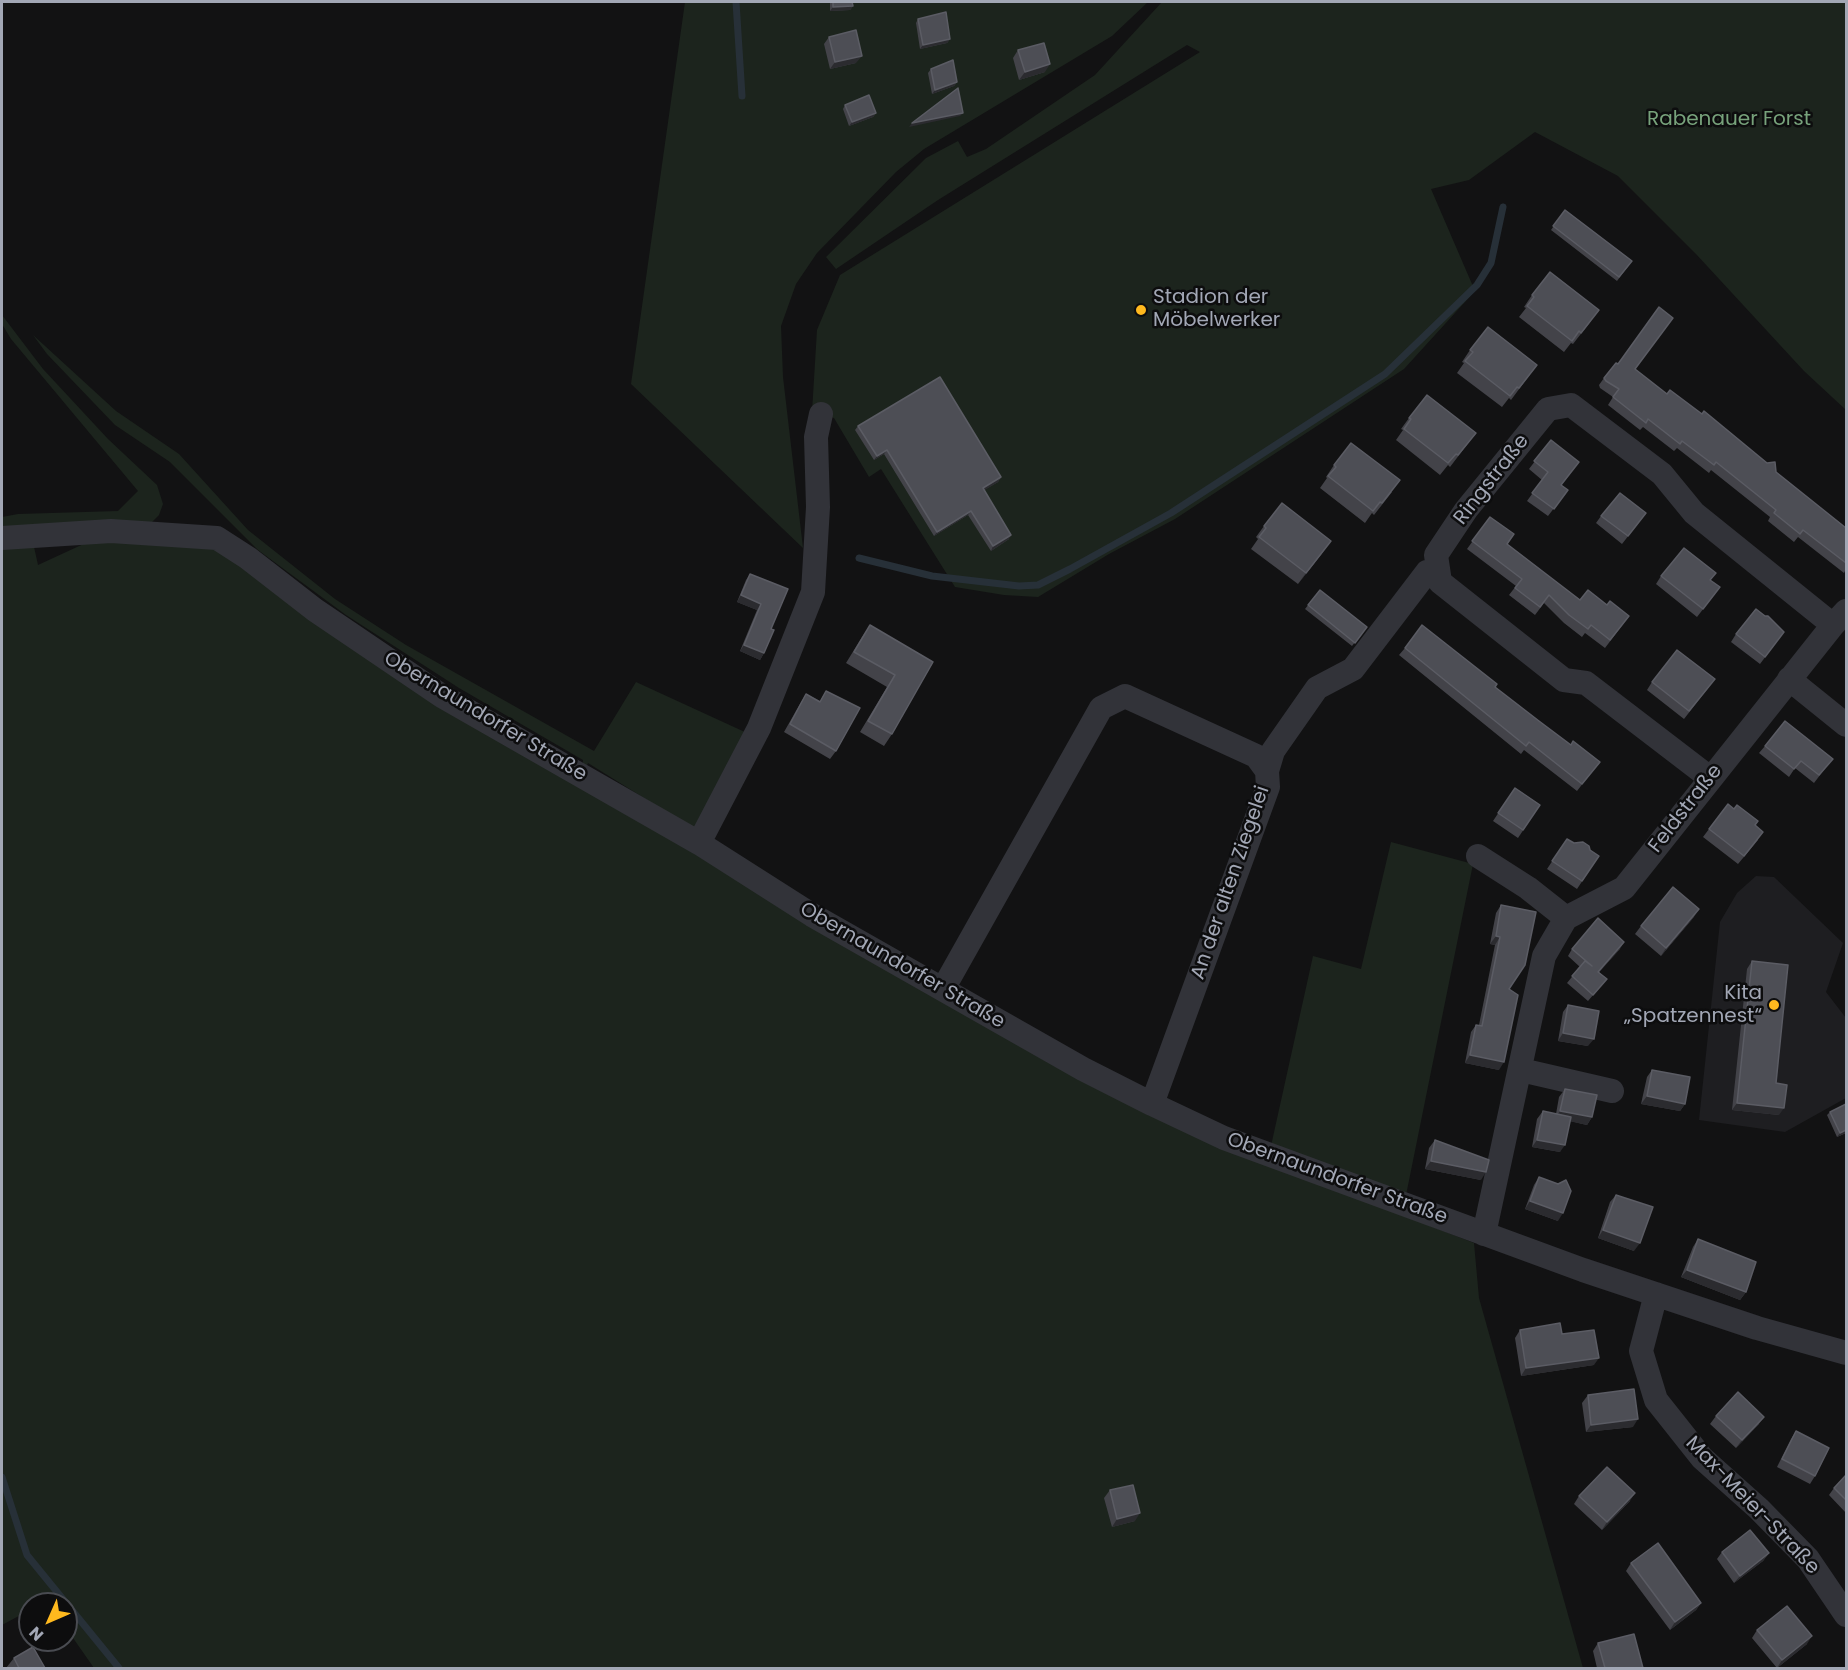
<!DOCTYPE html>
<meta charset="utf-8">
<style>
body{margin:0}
#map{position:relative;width:1848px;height:1670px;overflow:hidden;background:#121213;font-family:Poppins,sans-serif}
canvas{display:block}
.frame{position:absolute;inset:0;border:3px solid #a2a7b5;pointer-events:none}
.north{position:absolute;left:18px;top:1592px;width:60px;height:60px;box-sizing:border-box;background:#0d0d0e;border:2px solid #494b51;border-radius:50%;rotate:225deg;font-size:16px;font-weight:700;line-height:24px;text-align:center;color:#a2a7b5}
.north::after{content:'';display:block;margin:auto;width:21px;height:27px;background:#ffb91e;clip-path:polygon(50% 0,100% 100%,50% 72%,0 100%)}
</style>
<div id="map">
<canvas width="1848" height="1670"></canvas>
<div class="frame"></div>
<div class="north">N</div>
</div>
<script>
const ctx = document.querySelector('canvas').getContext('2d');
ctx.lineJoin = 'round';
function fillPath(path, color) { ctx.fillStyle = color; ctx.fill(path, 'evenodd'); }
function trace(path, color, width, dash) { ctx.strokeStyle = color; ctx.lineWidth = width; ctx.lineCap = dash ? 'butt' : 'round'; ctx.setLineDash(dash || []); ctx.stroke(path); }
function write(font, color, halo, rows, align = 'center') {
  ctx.font = font + ' Poppins,sans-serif'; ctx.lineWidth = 5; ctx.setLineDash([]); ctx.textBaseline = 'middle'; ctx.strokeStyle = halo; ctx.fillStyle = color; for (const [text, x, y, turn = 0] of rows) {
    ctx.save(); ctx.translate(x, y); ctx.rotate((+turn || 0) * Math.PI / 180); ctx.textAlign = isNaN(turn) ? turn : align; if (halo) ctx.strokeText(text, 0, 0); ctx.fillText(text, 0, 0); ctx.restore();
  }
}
const built = new Path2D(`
 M1756,876L1774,877L1843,943L1826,992L1846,1018V1098L1785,1132L1699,1120L1720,922L1737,893Z`);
const green = new Path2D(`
 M685,2H1148L1112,36L924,149L896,172L817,253L796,284L781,326L783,377L803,548L631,384Z
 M1162,2H1846V410L1804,371L1696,254L1618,176L1535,132L1469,180L1431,189L1475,291L1404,369L1175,519L1109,554L1038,597L1004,595L955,587L881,469L869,477L834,418L812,412L817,330L840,275L1200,52L1187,45L938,200L836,269L826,257L926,158L958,141L967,157L986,149L1095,75Z
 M2,315L43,369L108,439L157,485L163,504L159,515L151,523L217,538L582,775L583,760L459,688L346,615L258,550L170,462L115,425L47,354L33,335L116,411L179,454L248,530L335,599L406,645L594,751L636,682L747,733L705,823L692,828L588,763L582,776L1267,1164L1313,956L1361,969L1391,842L1473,864L1402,1215L1474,1243L1479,1298L1583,1668H94L66,1628V1604H49L47,1601L42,1604H30V1610L2,1625V517L18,514L118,511L138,491L11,339L2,324ZM90,541L38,565L34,547Z`);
const stream = new Path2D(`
 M736,2L742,96
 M859,558L932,576L1019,586L1038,585L1070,569L1171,513L1385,374L1477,285L1491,263L1503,207
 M2,1477L27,1555L119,1668`);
const minor = new Path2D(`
 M2,538L111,531L217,538L248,558L315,610L442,696L699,843L812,915L1083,1069L1152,1104L1224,1138L1583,1270L1757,1328L1846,1353
 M1789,679L1846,725
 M1267,771L1273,751L1317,688L1353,669L1427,572
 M1710,778L1586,683L1564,680L1440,582L1436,555L1466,510L1548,409L1571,405L1662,474L1694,513L1833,625
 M699,843L759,728L813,592L818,507L816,437L821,414
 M1478,856L1528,888L1566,918
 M943,989L1101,708L1125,696L1256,756L1267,771L1268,787L1152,1104
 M1521,1070L1612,1091
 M1484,1234L1544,956L1566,918L1624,888L1833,625L1846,611
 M1656,1294L1641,1351L1656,1400L1702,1458L1759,1509L1808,1559L1846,1615`);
const wall = new Path2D(`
 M830,2H852L853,6L850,10L830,11Z
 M918,19L950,39L947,43L920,49L916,23Z
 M829,37L856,63L830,69L824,44Z
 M1018,50L1045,72L1019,80L1013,58Z
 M931,69L957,82L954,86L932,94L928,73Z
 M845,105L876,113L873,117L849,126L843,109Z
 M1565,210L1632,261L1617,281L1551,230Z
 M1532,295L1591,321L1573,344L1571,343L1564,352L1519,317L1526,308L1524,307Z
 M1470,350L1537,365L1511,400L1509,398L1502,407L1457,373L1464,363L1462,362Z
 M1618,364L1635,369L1667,394L1776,472L1846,528V569L1844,573L1798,537L1794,542L1768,521L1770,517L1711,470L1709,473L1677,448L1674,451L1643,427L1640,430L1608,405L1613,397L1600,388L1599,385L1604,378Z
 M1409,418L1476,433L1450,467L1448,465L1440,475L1396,440L1403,430L1401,429Z
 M858,426L1001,477L998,482L984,490L1009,539L991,551L968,515L934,536L884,454L874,460L855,430Z
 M1551,440L1561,485L1568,490L1548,516L1527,501L1542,480L1529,469Z
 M1334,465L1392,492L1374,515L1372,513L1365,523L1320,488L1327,478L1326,477Z
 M1601,516L1640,521L1622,544L1596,523Z
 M1490,517L1507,544L1580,600L1624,623L1605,648L1585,633L1582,637L1564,623L1544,603L1535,615L1509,595L1516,586L1467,549Z
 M1264,526L1323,552L1298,584L1251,549L1258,539L1256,537Z
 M750,574L771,629L764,653L760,660L740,651L757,610L737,602L746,580Z
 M1661,576L1711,580L1714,595L1697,617L1656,584Z
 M1320,590L1367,627L1352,646L1305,609Z
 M1765,616L1784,632L1760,664L1731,642L1736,634Z
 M870,625L933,662L892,734L884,746L860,732L887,687L846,663L862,637Z
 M1405,648L1495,687L1594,769L1577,791L1524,750L1521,754L1399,655Z
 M1652,682L1709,687L1684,719L1647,690Z
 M826,691L836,751L830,759L784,732L801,702L806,694L820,701Z
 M1765,746L1827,766L1814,783L1795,768L1789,777L1759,753Z
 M1515,788L1540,805L1518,838L1493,821Z
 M1755,826L1758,840L1738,864L1703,837L1709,829Z
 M1567,839L1574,843L1590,850L1599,856L1577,889L1547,869Z
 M1501,905L1509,989L1499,1070L1465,1063L1471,1032L1476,1025H1479L1495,945L1490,944L1496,913Z
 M1694,917L1661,956L1635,934L1641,926Z
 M1572,949H1620L1599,972L1607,979L1588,1001L1567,983L1580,967L1568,956Z
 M1752,961L1776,1083L1779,1115L1732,1110L1747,969Z
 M1568,1005L1588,1046L1558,1041L1563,1012Z
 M1652,1070L1685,1104L1680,1111L1641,1104L1647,1077Z
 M1565,1089L1592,1117L1587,1125L1570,1121L1560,1152L1532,1147L1537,1119L1543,1111L1556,1114L1559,1097Z
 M1830,1112L1846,1133L1837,1137L1827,1115Z
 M1435,1140L1481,1180L1425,1169L1429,1148Z
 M1539,1177L1558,1221L1525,1209L1534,1185Z
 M1616,1195L1634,1251L1598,1238L1610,1202Z
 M1698,1239L1746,1292L1740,1300L1681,1277L1693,1247Z
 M1520,1330L1562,1334L1594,1365L1521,1376L1515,1338Z
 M1588,1395L1633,1427L1586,1432L1582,1403Z
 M1716,1416L1759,1424L1736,1448L1710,1424Z
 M1796,1431L1815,1476L1810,1484L1777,1467L1791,1439Z
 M1846,1475V1513L1829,1495L1834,1488Z
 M1110,1490L1135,1521L1112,1527L1104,1498Z
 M1579,1496L1630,1501L1602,1530L1574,1504Z
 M1722,1552L1769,1553L1763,1561L1734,1583L1717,1559Z
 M1631,1563L1701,1603L1696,1610L1670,1630L1626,1571Z
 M1757,1630L1807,1644L1777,1668L1752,1638Z
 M1598,1643L1643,1668H1597L1593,1651Z
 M14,1658L45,1668H6Z`);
const shadedWall = new Path2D(`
 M853,6L850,10L830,11L833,7Z
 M950,39L947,43L920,49L923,45Z
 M862,56L856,63L830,69L835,62Z
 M1050,64L1045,72L1019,80L1025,72Z
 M957,82L954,86L932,94L935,90Z
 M876,113L873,117L849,126L852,122Z
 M963,113L960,116L909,127L912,123Z
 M887,450L884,454L874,460L877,456Z
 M1001,477L998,482L980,493L983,488Z
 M971,511L968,515L934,536L937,532Z
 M1011,535L1009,539L991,551L993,546Z
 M1331,541L1323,552L1298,584L1306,573Z
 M741,595L761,604L757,610L737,602Z
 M744,645L764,653L760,660L740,651Z
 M1699,909L1694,917L1661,956L1666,948Z
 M1496,936L1500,937L1495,945L1490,944Z
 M1624,942L1620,949L1594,978L1598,972Z
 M1563,1033L1594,1039L1588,1046L1558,1041Z
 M1470,1055L1504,1062L1499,1070L1465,1063Z
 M1647,1096L1685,1104L1680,1111L1641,1104Z
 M1737,1103L1784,1108L1779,1115L1732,1110Z
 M1560,1111L1592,1117L1587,1125L1555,1118Z
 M1846,1130V1133L1837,1137L1840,1133Z
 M1537,1140L1565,1145L1560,1152L1532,1147Z
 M1431,1161L1486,1172L1481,1180L1425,1169Z
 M1530,1201L1563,1213L1558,1221L1525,1209Z
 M1603,1230L1640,1243L1634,1251L1598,1238Z
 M1687,1270L1746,1292L1740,1300L1681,1277Z
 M1599,1358L1594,1365L1521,1376L1526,1368Z
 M1764,1417L1759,1424L1736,1448L1742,1440Z
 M1638,1419L1633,1427L1586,1432L1591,1425Z
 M1635,1493L1630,1501L1602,1530L1607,1522Z
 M1140,1513L1135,1521L1112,1527L1117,1519Z
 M1769,1553L1763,1561L1734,1583L1740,1576Z
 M1701,1603L1696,1610L1670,1630L1675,1622Z
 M1812,1636L1807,1644L1777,1668L1782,1660Z`);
const building = new Path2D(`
 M833,2H852L853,6L833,7Z
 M946,12L950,39L923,45L918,19Z
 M856,30L862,56L835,62L829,37Z
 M1044,43L1050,64L1025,72L1018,50Z
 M953,60L957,82L935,90L931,69Z
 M958,88L963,113L912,123Z
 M869,95L876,113L852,122L845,105Z
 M1565,210L1632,261L1619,277L1553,226Z
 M1550,272L1599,310L1581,333L1579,331L1572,341L1527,306L1534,297L1532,295Z
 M1659,307L1673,318L1635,369L1667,394L1670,390L1702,414L1704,411L1767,463L1775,462L1776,472L1846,528V563L1803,530L1800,534L1774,513L1776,510L1716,462L1714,465L1682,441L1680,444L1648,419L1646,423L1613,397L1619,389L1606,381L1604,378L1616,363L1618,364Z
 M1488,327L1537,365L1519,388L1517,387L1510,396L1465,361L1473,352L1470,350Z
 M940,377L1001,477L983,488L1011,535L993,546L971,511L937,532L887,450L877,456L858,426Z
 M1427,395L1476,433L1458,455L1456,454L1448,463L1404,429L1411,419L1409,418Z
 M1551,440L1579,462L1561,485L1568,490L1554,509L1532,493L1548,472L1534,461Z
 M1351,443L1400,480L1382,503L1380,502L1373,511L1328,476L1336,467L1334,465Z
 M1620,493L1646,513L1628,536L1601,516Z
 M1282,503L1331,541L1306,573L1259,537L1266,528L1264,526Z
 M1490,517L1514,534L1507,544L1580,600L1588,590L1607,605L1610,601L1629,616L1610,640L1591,625L1588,629L1569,615L1549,595L1540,607L1515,588L1522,579L1472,541Z
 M1684,548L1716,573L1710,580L1720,587L1703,609L1661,576Z
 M750,574L788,589L771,629L774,630L764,653L744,645L761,604L741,595Z
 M1320,590L1367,627L1355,643L1308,605Z
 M1756,609L1765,616H1768L1784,632L1765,657L1736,634Z
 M870,625L933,662L892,734L868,721L895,675L854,652Z
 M1422,625L1497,684L1495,687L1539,721L1571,745L1573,741L1600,762L1582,784L1529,742L1526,746L1405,648Z
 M1677,650L1715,679L1689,711L1652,682Z
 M826,691L860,708L836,751L790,724L806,694L820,702Z
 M1785,721L1833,759L1819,775L1801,761L1794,769L1765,746Z
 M1515,788L1540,805L1523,830L1498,813Z
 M1728,804L1734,809L1737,805L1758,821L1755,825L1763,832L1744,856L1709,829Z
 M1567,839L1574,843L1583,842L1589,846L1590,850L1599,856L1582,881L1552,861Z
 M1673,887L1699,909L1666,948L1641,926Z
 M1501,905L1536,912L1525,965L1509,989L1518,995L1504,1062L1470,1055L1476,1025L1482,1026L1500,937L1496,936Z
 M1598,918L1624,942L1598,972L1607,979L1593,995L1572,976L1585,961L1592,966L1572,949Z
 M1752,961L1788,965L1776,1083L1787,1085L1784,1108L1737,1103Z
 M1568,1005L1599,1011L1594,1039L1563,1033Z
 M1652,1070L1690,1077L1685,1104L1647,1096Z
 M1565,1089L1597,1095L1592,1117L1560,1111Z
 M1846,1104V1130L1840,1133L1830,1112Z
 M1543,1111L1571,1117L1565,1145L1537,1140Z
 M1435,1140L1489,1160L1486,1172L1431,1161Z
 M1539,1177L1558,1184L1566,1180L1571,1191L1563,1213L1530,1201Z
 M1616,1195L1653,1207L1640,1243L1603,1230Z
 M1698,1239L1756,1262L1746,1292L1687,1270Z
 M1560,1323L1562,1334L1594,1330L1599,1358L1526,1368L1520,1330Z
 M1634,1389L1638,1419L1591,1425L1588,1395Z
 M1738,1392L1764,1417L1742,1440L1716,1416Z
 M1796,1431L1829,1448L1815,1476L1782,1459Z
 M1607,1467L1635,1493L1607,1522L1579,1496Z
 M1846,1475V1500L1834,1488Z
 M1133,1485L1140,1513L1117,1519L1110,1490Z
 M1750,1530L1769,1553L1740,1576L1722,1552Z
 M1658,1543L1701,1603L1675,1622L1631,1563Z
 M1787,1606L1812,1636L1782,1660L1757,1630Z
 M1634,1634L1643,1668H1605L1598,1643Z
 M33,1647L45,1668H19L14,1658Z`);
const markers = [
 [1141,310,6,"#ffb91e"],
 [1774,1005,6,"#ffb91e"]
];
const parkNames = [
 ["Rabenauer Forst",1729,120]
];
const poiNames = [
 ["Stadion der",1153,298],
 ["Möbelwerker",1153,321],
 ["Kita",1762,994,"right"],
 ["„Spatzennest“",1762,1017,"right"]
];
const streetNames = [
 ["Ringstraße",1492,480,-52],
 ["Obernaundorfer Straße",485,717,31],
 ["Feldstraße",1686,809,-52],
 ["An der alten Ziegelei",1231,883,-71],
 ["Obernaundorfer Straße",902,966,30],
 ["Obernaundorfer Straße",1337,1179,20],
 ["Max-Meier-Straße",1752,1506,46]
];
fillPath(built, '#1e1e21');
fillPath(green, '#1c241d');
trace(stream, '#273038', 7);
trace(minor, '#323339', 24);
fillPath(wall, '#434349');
fillPath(shadedWall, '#2b2b2f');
fillPath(building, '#4d4e55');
trace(building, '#5b5c64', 1.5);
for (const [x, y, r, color] of markers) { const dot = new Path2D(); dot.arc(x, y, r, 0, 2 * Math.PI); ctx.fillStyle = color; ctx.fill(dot); trace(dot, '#0d0d0e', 2); }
write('20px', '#77a27b', '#0d0d0e', parkNames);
write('20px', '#a2a7b5', '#0d0d0e', poiNames, 'left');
write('20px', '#a2a7b5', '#0d0d0e', streetNames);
</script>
